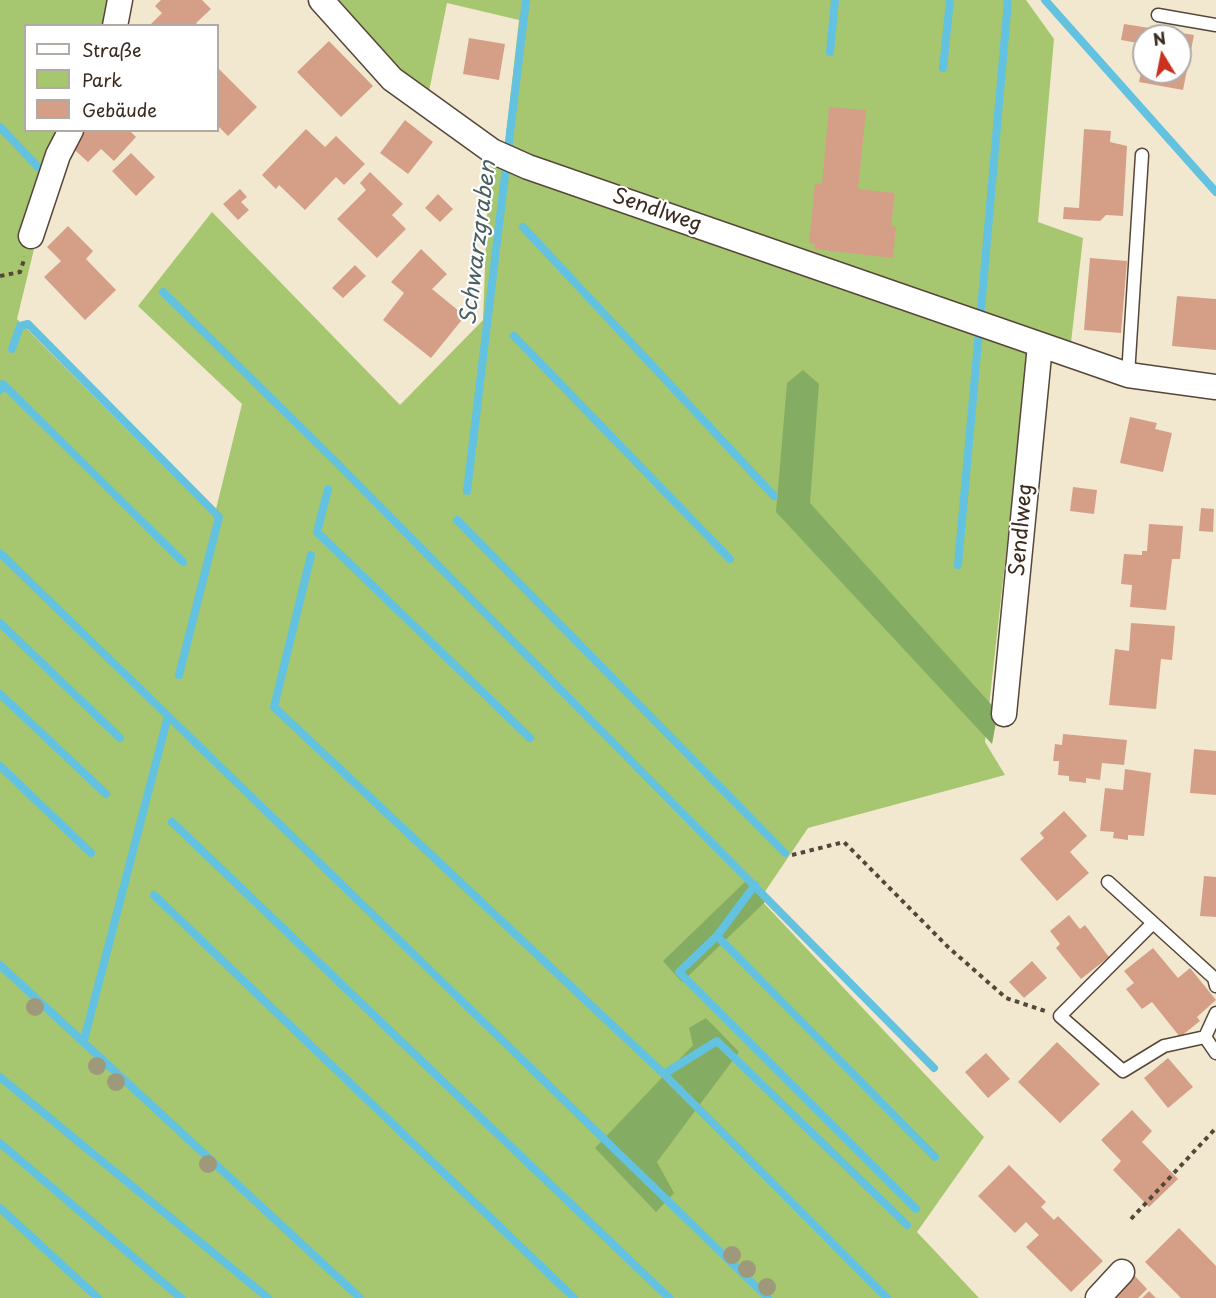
<!DOCTYPE html>
<meta charset="utf-8">
<style>
body{margin:0}
#map{position:relative;width:1216px;height:1298px;overflow:hidden;background:#f2e8d0;font-family:"Playpen Sans",sans-serif}
canvas{display:block}
.legend{position:absolute;left:24px;top:24px;width:195px;height:108px;box-sizing:border-box;background:#fff;border:2px solid #b1aaa5;margin:0;padding:8px 10px;list-style:none;font-size:18px;color:#3b2a1e}
.legend li{display:flex;align-items:center;gap:12px;height:30px}
.legend b{width:30px;border:2px solid #b1aaa5}
.north{position:absolute;left:1132px;top:24px;width:60px;height:60px;box-sizing:border-box;background:#fff;border:2px solid #b1aaa5;border-radius:50%;rotate:350deg;font-size:16px;font-weight:700;line-height:24px;text-align:center;color:#3b2a1e}
.north::after{content:'';display:block;margin:auto;width:21px;height:27px;background:#c8321e;clip-path:polygon(50% 0,100% 100%,50% 72%,0 100%)}
</style>
<div id="map">
<canvas width="1216" height="1298"></canvas>
<ul class="legend">
<li><b style="height:8px;background:#fff"></b>Straße</li>
<li><b style="height:16px;background:#a6c76f"></b>Park</li>
<li><b style="height:16px;background:#d59f87"></b>Gebäude</li>
</ul>
<div class="north">N</div>
</div>
<script>
const ctx = document.querySelector('canvas').getContext('2d');
ctx.lineJoin = 'round';
function fillPath(path, color) { ctx.fillStyle = color; ctx.fill(path, 'evenodd'); }
function trace(path, color, width, dash) { ctx.strokeStyle = color; ctx.lineWidth = width; ctx.lineCap = dash ? 'butt' : 'round'; ctx.setLineDash(dash || []); ctx.stroke(path); }
function write(font, color, halo, rows, align = 'center') {
  ctx.font = font + ' "Playpen Sans",sans-serif'; ctx.lineWidth = 4.5; ctx.setLineDash([]); ctx.textBaseline = 'middle'; ctx.strokeStyle = halo; ctx.fillStyle = color; for (const [text, x, y, turn = 0] of rows) {
    ctx.save(); ctx.translate(x, y); ctx.rotate((+turn || 0) * Math.PI / 180); ctx.textAlign = isNaN(turn) ? turn : align; if (halo) ctx.strokeText(text, 0, 0); ctx.fillText(text, 0, 0); ctx.restore();
  }
}
const green = new Path2D(`
 M0,0H125L119,25L26,26V130L78,131L36,241L17,319L214,517L242,404L138,306L212,212L400,405L483,320L489,164L505,144L519,20L447,3L427,101L327,0H1026L1054,39L1038,222L1083,238L1070,351L1028,356L985,742L1005,775L808,828L760,899L984,1137L917,1232L979,1298H0Z`);
const forest = new Path2D(`
 M803,370L819,384L810,503L998,712L992,744L776,512L787,383Z
 M747,880L766,901L682,982L663,961Z
 M706,1018L739,1052L657,1162L674,1193L656,1212L595,1148L693,1045L689,1028Z`);
const stream = new Path2D(`
 M1045,0L1216,192
 M830,52L835,0
 M943,68L950,0
 M0,127L39,168
 M523,227L774,496
 M163,292L337,463L934,1068
 M981,309L1008,1
 M514,336L730,559
 M12,349L20,326L28,324L219,517L179,675
 M0,390L3,384L183,562
 M328,489L317,532L530,738
 M467,491L526,0
 M457,520L785,853
 M0,553L768,1298
 M311,555L274,707L664,1074L887,1298
 M958,565L979,331
 M0,623L120,738
 M0,694L106,794
 M0,766L91,853
 M172,822L669,1298
 M755,885L717,936L935,1157
 M154,895L574,1298
 M717,936L679,972L916,1209
 M0,965L360,1298
 M84,1040L168,716
 M664,1074L717,1041L907,1225
 M0,1077L268,1298
 M0,1143L181,1298
 M0,1208L98,1298`);
const building = new Path2D(`
 M161,0H202L211,9L196,23L199,26H149L162,13L155,6Z
 M1124,24L1194,35L1183,90L1139,82L1143,62L1144,72H1180V36H1144V44L1121,40Z
 M469,38L505,44L499,80L463,74Z
 M329,41L373,86L341,117L297,72Z
 M218,68L257,107L228,136L218,126Z
 M829,107L866,110L858,189L895,193L891,226L896,227L893,258L814,249L815,244L809,243L815,183L822,184Z
 M405,120L433,142L408,174L380,153Z
 M306,129L325,147L336,136L365,164L344,185L336,177L305,210L279,185L276,189L262,175Z
 M1084,129L1111,131L1110,142L1127,146L1123,216L1106,215L1100,221L1063,219L1064,207L1079,208Z
 M80,130H129L136,137L114,161L101,149L88,162L68,144Z
 M131,153L155,177L136,196L112,171Z
 M370,172L403,204L392,215L406,229L377,258L337,219L366,190L360,183Z
 M240,189L247,197L241,202L249,210L238,220L223,204Z
 M438,194L453,209L440,222L425,208Z
 M68,226L93,251L86,259L116,290L85,320L44,277L61,261L47,247Z
 M421,249L447,274L432,289L465,316L431,358L383,320L404,293L391,282Z
 M1090,258L1127,261L1121,333L1084,330Z
 M355,265L366,276L343,298L332,288Z
 M1177,296L1216,299V350L1172,346Z
 M1130,417L1157,423L1155,429L1172,433L1163,472L1120,463Z
 M1073,487L1097,490L1094,514L1070,511Z
 M1201,508L1214,509L1213,532L1199,531Z
 M1149,524L1183,526L1180,559H1172L1166,610L1130,607L1132,585L1121,584L1124,554L1142,555V551H1147Z
 M1131,623L1175,626L1172,660L1161,659L1156,709L1109,705L1115,649L1129,651Z
 M1063,734L1127,740L1124,765L1102,763L1100,780L1086,778V783L1069,781V776L1058,775L1059,761H1053L1055,744L1062,745Z
 M1194,749L1216,751V795L1190,793Z
 M1125,769L1151,773L1144,836L1128,835V840L1113,838L1114,832L1100,831L1105,788L1123,790Z
 M1064,811L1087,836L1070,852L1089,873L1057,901L1020,859L1044,838L1040,833Z
 M1204,876L1216,877V917L1200,916Z
 M1069,915L1080,929L1085,925L1109,957L1081,979L1056,948L1060,944L1050,931Z
 M1153,948L1178,978L1190,968L1216,1000L1197,1017L1200,1021L1180,1037L1152,1002L1142,1009L1126,989L1134,983L1124,971Z
 M1032,961L1047,978L1024,998L1009,982Z
 M1057,1042L1100,1084L1060,1123L1018,1082Z
 M986,1053L1010,1079L988,1098L965,1072Z
 M1168,1058L1193,1087L1168,1108L1144,1078Z
 M1132,1110L1152,1131L1142,1142L1178,1179L1149,1207L1113,1170L1121,1161L1101,1140Z
 M1009,1165L1046,1202L1041,1207L1054,1220L1058,1216L1103,1261L1071,1292L1026,1247L1039,1235L1026,1222L1015,1233L978,1196Z
 M1179,1228L1216,1266V1298H1181L1145,1262Z
 M1134,1275L1147,1289L1138,1298H1109Z
 M1149,1291L1156,1298H1142Z`);
const path = new Path2D(`
 M0,276L20,272L25,257
 M792,855L844,842L948,947L1006,998L1045,1011
 M1131,1219L1216,1128`);
const service = new Path2D(`
 M1158,15L1216,25
 M1128,375L1142,155
 M1108,882L1214,978L1216,986
 M1153,923L1060,1016L1123,1071L1164,1046L1205,1037
 M1216,1013L1205,1037L1216,1053`);
const minor = new Path2D(`
 M321,0L392,79L492,151L528,167L1128,375L1216,387
 M115,26L120,0
 M31,236L58,155L71,130
 M1004,714L1040,345
 M1098,1298L1122,1272`);
const trees = [
 [35,1007],
 [97,1066],
 [116,1082],
 [208,1164],
 [732,1255],
 [747,1269],
 [767,1287]
];
const streetNames = [
 ["Sendlweg",657,211,19],
 ["Sendlweg",1022,530,-85]
];
const waterNames = [
 ["Schwarzgraben",479,243,-83]
];
fillPath(green, '#a6c76f');
fillPath(forest, '#84ac62');
trace(stream, '#62c2e0', 8);
fillPath(building, '#d59f87');
trace(service, '#564639', 15);
trace(minor, '#564639', 27);
trace(path, '#564639', 4, [4.5, 4.5]);
trace(service, '#fff', 12);
trace(minor, '#fff', 24);
ctx.fillStyle = '#9f997b';
for (const [x, y] of trees) { ctx.beginPath(); ctx.arc(x, y, 9, 0, 2 * Math.PI); ctx.fill(); }
write('21px', '#3b2a1e', '#fff', streetNames);
write('italic 22px', '#495f62', '#fff', waterNames);
</script>
